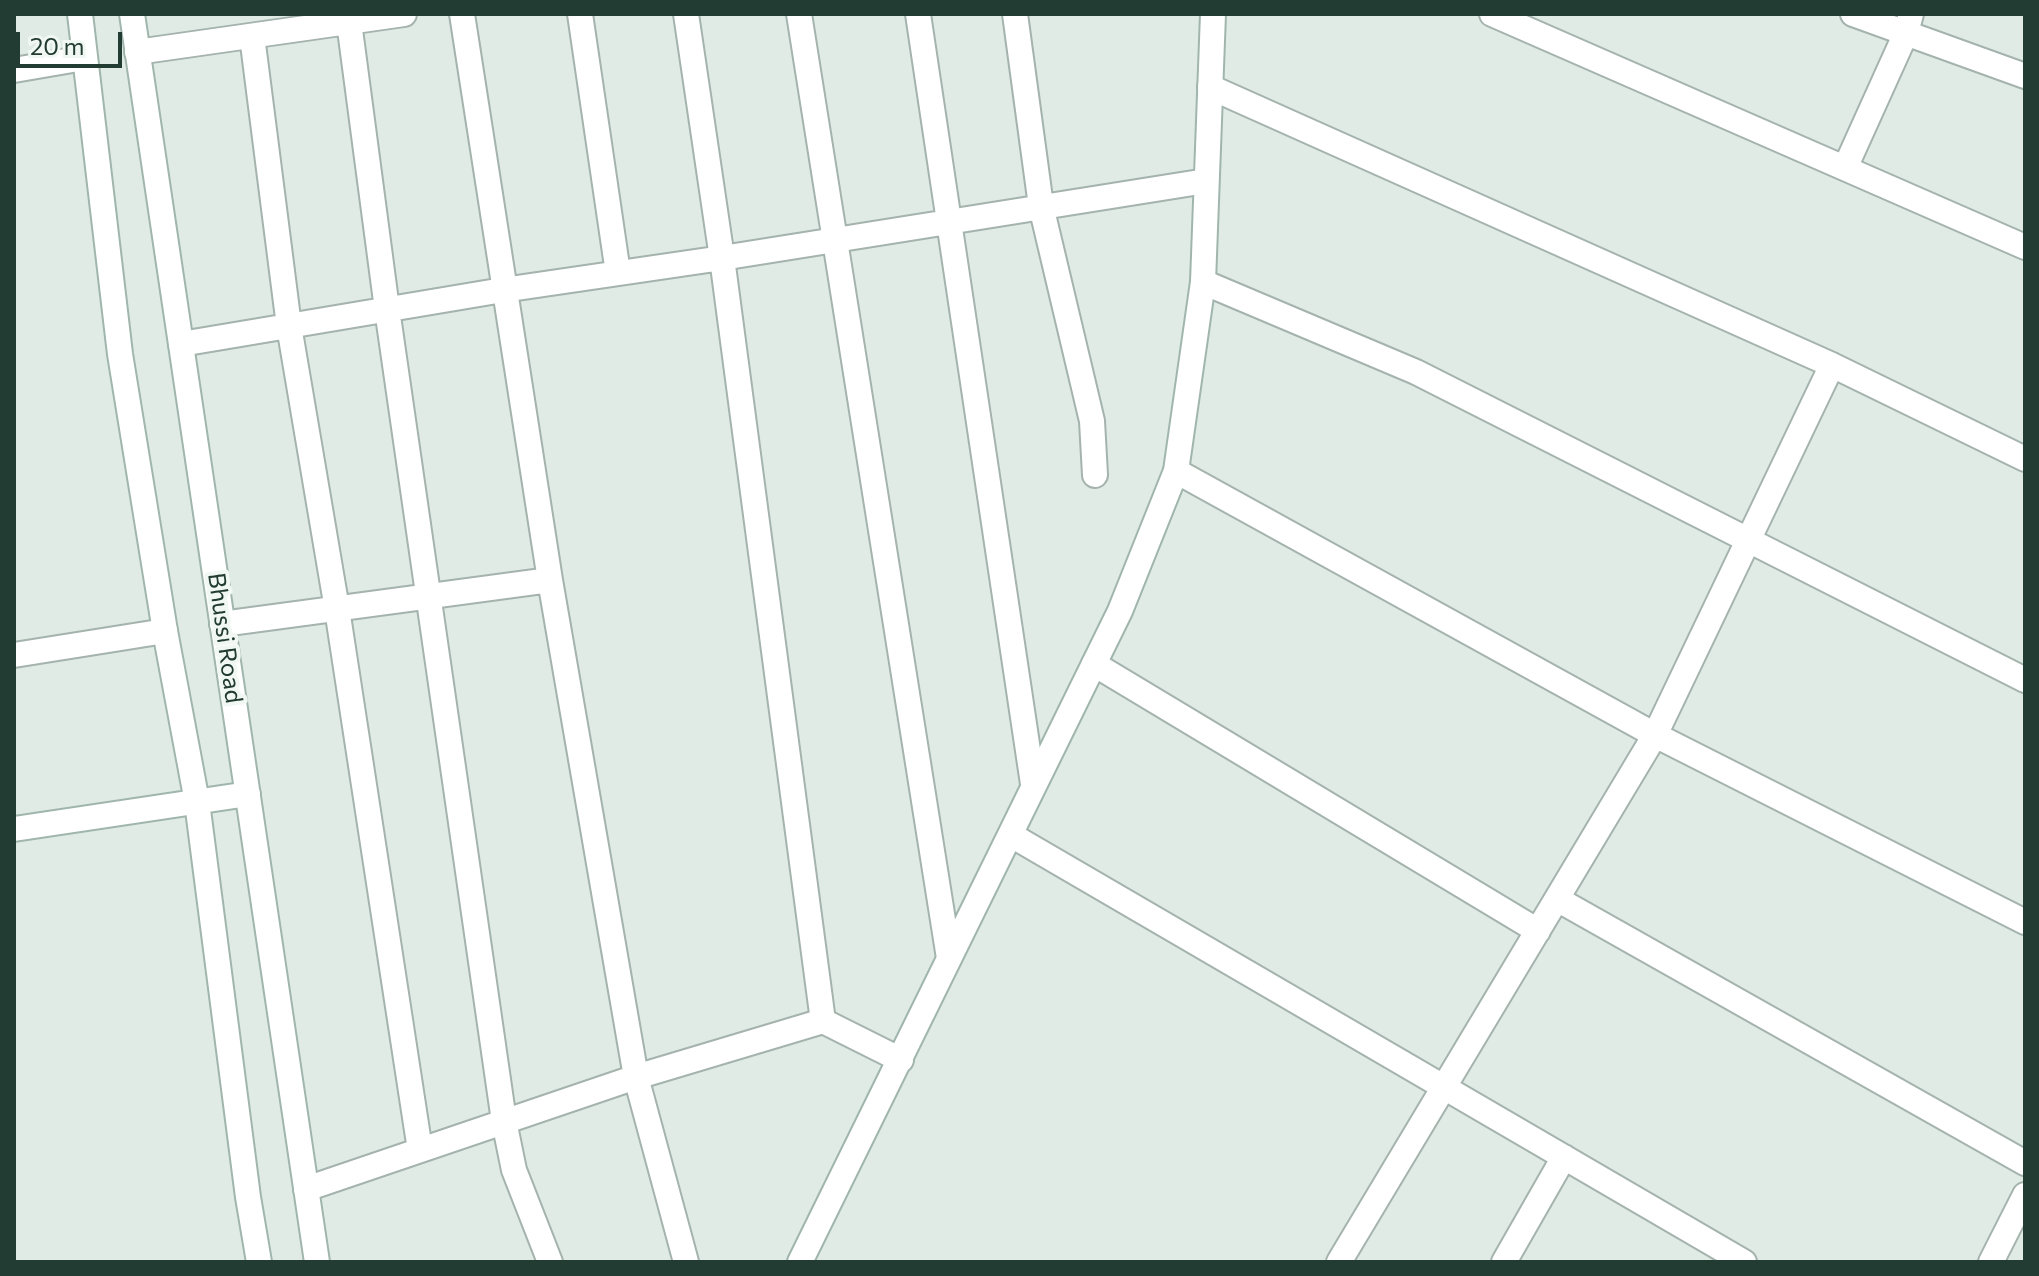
<!DOCTYPE html>
<style>
body{margin:0}
#map{position:relative;width:2039px;height:1276px;overflow:hidden;background:#e1ebe6;font-family:Commissioner,sans-serif}
canvas{display:block}
.frame{position:absolute;inset:0;border:16px solid #223b33;pointer-events:none}
.scale{position:absolute;left:16px;top:32px;width:106px;height:36px;box-sizing:border-box;border:4px solid #223b33;border-top:0;padding-left:10px;font-size:24px;line-height:28px;white-space:nowrap;color:#223b33;-webkit-text-stroke:6px #f1f8f4;paint-order:stroke}
</style>
<div id="map">
<canvas width="2039" height="1276"></canvas>
<div class="frame"></div>
<div class="scale">20 m</div>
</div>
<script>
const ctx = document.querySelector('canvas').getContext('2d');
ctx.lineJoin = 'round';
function trace(path, color, width, dash) { ctx.strokeStyle = color; ctx.lineWidth = width; ctx.lineCap = dash ? 'butt' : 'round'; ctx.setLineDash(dash || []); ctx.stroke(path); }
function write(font, color, halo, rows, align = 'center') {
  ctx.font = font + ' Commissioner,sans-serif'; ctx.lineWidth = 8; ctx.setLineDash([]); ctx.textBaseline = 'middle'; ctx.strokeStyle = halo; ctx.fillStyle = color; for (const [text, x, y, turn = 0] of rows) {
    ctx.save(); ctx.translate(x, y); ctx.rotate((+turn || 0) * Math.PI / 180); ctx.textAlign = isNaN(turn) ? turn : align; if (halo) ctx.strokeText(text, 0, 0); ctx.fillText(text, 0, 0); ctx.restore();
  }
}
const street = new Path2D(`
 M462,14L550,580L636,1077L686,1262
 M580,14L618,273
 M686,14L722,258L823,1021
 M799,14L949,958
 M918,14L1033,784
 M1015,14L1041,206L1092,421L1095,475
 M1492,14L2025,247
 M1853,14L2025,76
 M349,22L387,309L504,1121L514,1170L550,1262
 M252,36L289,326L337,609L420,1150
 M137,52L404,14
 M14,70L84,58
 M1210,87L1832,365L2025,459
 M1845,168L1906,33L1911,14
 M1203,282L1416,372L2025,680
 M181,344L503,290L722,258L1206,181
 M1176,471L1655,735L2025,922
 M222,624L550,580
 M14,655L165,631
 M1094,664L1538,931
 M1011,835L1744,1262
 M1557,899L2025,1163
 M306,1189L636,1077L823,1021L901,1060
 M1339,1262L1655,735L1832,365
 M1504,1262L1564,1157
 M1991,1262L2025,1195`);
const secondary = new Path2D(`
 M80,14L120,354L165,631L197,802L248,1197L259,1262
 M132,14L317,1262
 M14,829L248,794
 M800,1262L1120,611L1176,471L1203,282L1213,14`);
const streetNames = [
 ["Bhussi Road",225,638,82]
];
trace(street, '#a4b3ad', 28);
trace(secondary, '#a0b6ad', 28);
trace(street, '#fff', 24);
trace(secondary, '#fff', 24);
write('24px', '#223b33', '#f1f8f4', streetNames);
</script>
